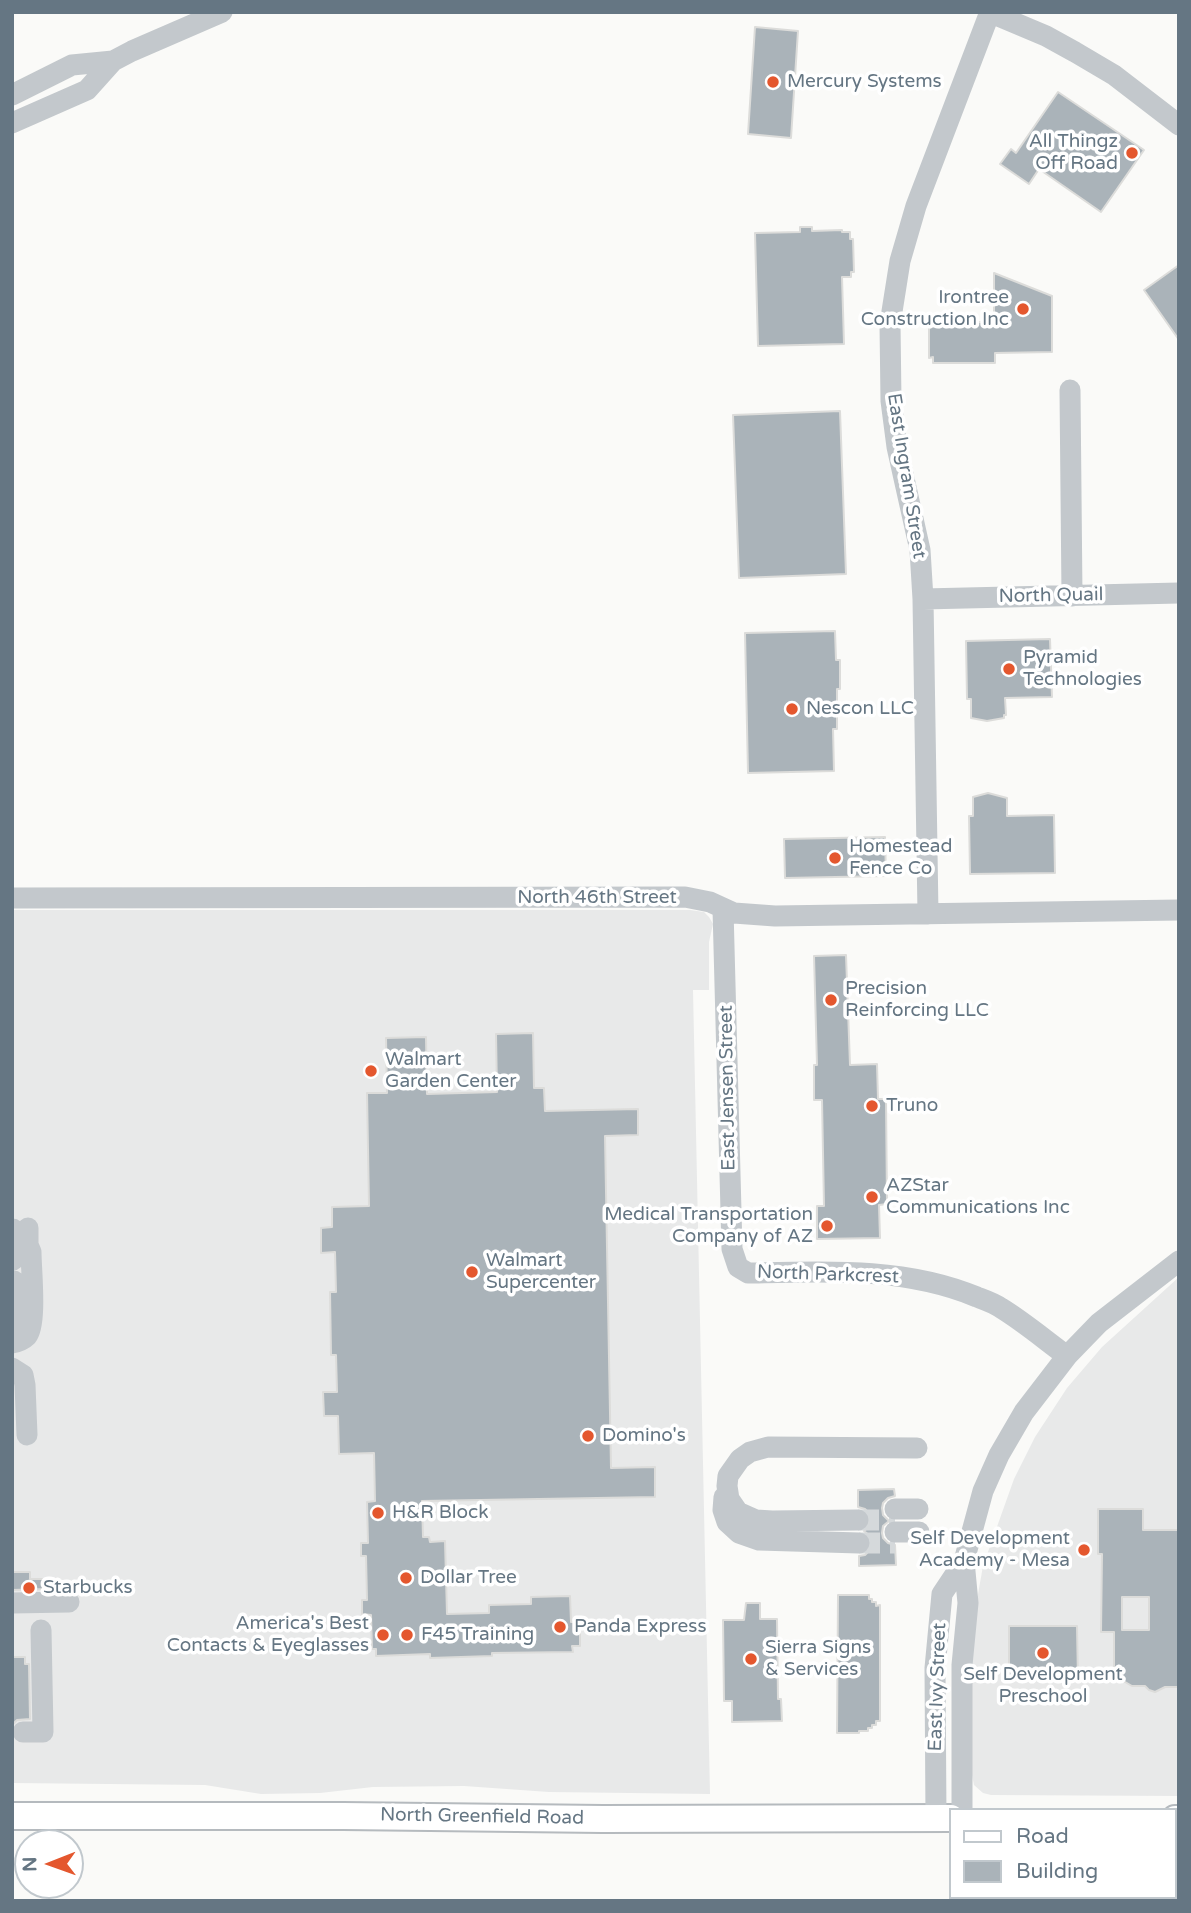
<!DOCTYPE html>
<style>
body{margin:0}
#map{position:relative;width:1191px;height:1913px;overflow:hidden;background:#fafaf8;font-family:"Varela Round",sans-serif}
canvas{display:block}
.frame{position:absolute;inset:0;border:14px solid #657683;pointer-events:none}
.legend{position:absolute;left:949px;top:1808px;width:228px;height:91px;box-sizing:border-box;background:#fff;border:2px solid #c1c8cd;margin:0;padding:9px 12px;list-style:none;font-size:21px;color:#657683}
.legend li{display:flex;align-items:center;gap:14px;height:35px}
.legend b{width:35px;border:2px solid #c1c8cd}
.north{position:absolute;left:14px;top:1829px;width:70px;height:70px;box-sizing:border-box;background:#fff;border:2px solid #c1c8cd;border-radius:50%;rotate:269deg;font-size:19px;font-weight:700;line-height:28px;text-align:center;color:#657683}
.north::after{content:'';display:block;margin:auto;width:24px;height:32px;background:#e4572e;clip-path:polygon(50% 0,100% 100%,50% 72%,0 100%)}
</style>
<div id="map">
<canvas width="1191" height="1913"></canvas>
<div class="frame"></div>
<ul class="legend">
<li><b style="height:9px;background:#fff"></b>Road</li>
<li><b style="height:19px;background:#aab3b9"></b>Building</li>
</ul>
<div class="north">N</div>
</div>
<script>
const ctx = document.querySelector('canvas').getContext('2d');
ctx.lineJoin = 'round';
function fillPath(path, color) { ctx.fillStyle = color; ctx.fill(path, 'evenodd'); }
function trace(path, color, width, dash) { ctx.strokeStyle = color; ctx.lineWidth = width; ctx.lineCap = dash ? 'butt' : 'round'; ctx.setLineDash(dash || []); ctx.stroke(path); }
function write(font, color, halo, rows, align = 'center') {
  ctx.font = font + ' "Varela Round",sans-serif'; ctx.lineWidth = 7; ctx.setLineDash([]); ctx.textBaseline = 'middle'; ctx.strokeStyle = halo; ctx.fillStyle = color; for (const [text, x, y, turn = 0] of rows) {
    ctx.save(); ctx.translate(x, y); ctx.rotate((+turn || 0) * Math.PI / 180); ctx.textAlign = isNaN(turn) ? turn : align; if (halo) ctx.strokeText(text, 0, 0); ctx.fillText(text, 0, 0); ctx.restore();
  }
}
const built = new Path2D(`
 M12,910H690L704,912L709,917L713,924L709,942V990H693L710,1794L549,1792L464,1786L373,1787L320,1793L261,1794L205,1785L12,1783Z
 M1179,1277V1796L991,1795L983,1793L974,1785L972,1775L971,1672L975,1611L983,1566L1014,1479L1035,1437L1067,1388L1102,1347Z`);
const building = new Path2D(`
 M755,27L798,31L791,138L748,134Z
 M1058,92L1144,150L1101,212L1039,169L1029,184L1000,164L1011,149L1016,153Z
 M800,227H812V231L842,230V232H850V239H853L854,272H851V277H842L844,344L758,346L755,233L800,232Z
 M1179,265V340L1144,290Z
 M994,273L1052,296V352L995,353V363H933V357L929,358V328L934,326H950V322H994Z
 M840,411L846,574L739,578L733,415Z
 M835,631L836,660H840V689H837V729H833L834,771L748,773L745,633Z
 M1050,639L1052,697L1005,698L1006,715H1004V718L987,721L971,718V699H967L966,641Z
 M988,793L1007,798V816L1054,815L1055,873L970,874L969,816H973V797Z
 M885,837L886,876L785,878L784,839Z
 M846,955L850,1065L877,1064L878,1099H886L887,1204L879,1205L880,1238L817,1239V1206H824L822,1100H814V1065H817L814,956Z
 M533,1033L534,1088H544L545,1111L638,1109V1135L605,1136L611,1468L655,1467V1497L422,1501L423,1537H429L430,1542L445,1541L447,1614L489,1613V1605L531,1604V1597L570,1596L571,1622H580V1646H572L573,1652L492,1653V1656L430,1658V1654L376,1656V1649H372L371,1615L362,1614V1600H367L366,1556H361V1543H368L367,1502L375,1501L374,1453L339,1454L338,1416H324L323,1392H337L336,1355H331L330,1292H336L335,1252L321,1253V1228L332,1227V1207L369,1206L367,1093H387L386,1038L426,1037L427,1094L497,1092L496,1034Z
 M894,1489L895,1496L888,1498L883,1503L882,1508L883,1515L889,1521L883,1526L882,1533L883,1538L888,1543L895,1545L896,1565L859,1566V1556L865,1555L870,1550L872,1543L870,1536L864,1531L870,1526L871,1519L870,1514L865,1509L858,1507V1490Z
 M1098,1509H1143V1530H1179V1687H1165L1155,1692L1149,1690L1145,1686H1132L1120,1679H1114V1632H1101L1102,1554H1098ZM1122,1597H1149V1630H1122Z
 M12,1572H30V1579H46V1589L12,1590Z
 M838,1595H869V1599H872V1602H876V1606L880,1605V1721H876V1725H872V1728H868V1731H859V1733H837Z
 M746,1603H760V1619H777L778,1699H781L782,1721L732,1722V1701H724L723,1620H744Z
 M1009,1626H1077L1078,1680H1009Z
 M12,1657H25V1664H29L30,1719L17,1720L12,1725Z`);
const minorTunnel = new Path2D(`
 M858,1520H895
 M859,1543H895`);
const minor = new Path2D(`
 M989,12L1046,36L1075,52L1114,75L1179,125
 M12,95L72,65L113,61
 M12,123L87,90L113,61L132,51L222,12
 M1070,390L1072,596
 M923,599L1179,593
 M12,898L685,897L710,902L734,913L775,916L1179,910
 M723,909L732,1249L738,1267L748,1273H758C831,1271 908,1268 977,1297C985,1300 994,1303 1001,1308C1024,1322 1045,1340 1067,1356
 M928,914L923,599L920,550L897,447L891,401L890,324L900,261L916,206L990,12
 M13,1229V1260
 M12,1334L14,1325V1281
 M12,1343C17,1342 23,1340 27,1336C37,1324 31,1269 31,1252L28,1245V1228
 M12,1368L23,1375L25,1385L27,1435
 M724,1497L723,1510L727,1522L739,1533L759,1540L859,1543
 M895,1509H918
 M858,1520L772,1521L756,1520L738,1512L729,1499L727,1486L728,1476L740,1459L750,1452L768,1447L917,1448
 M895,1532H919
 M12,1603L69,1602
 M23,1732H43L41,1630
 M962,1810V1665L968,1603L964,1561
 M936,1818L935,1668L942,1594L964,1561L983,1491L999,1455L1024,1412L1067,1356L1099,1323L1179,1261`);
const major = new Path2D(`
 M12,1816H343L603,1819L951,1818
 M1175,1819H1179`);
const markers = [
 [773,82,7,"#e4572e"],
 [1132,153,7,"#e4572e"],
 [1023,309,7,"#e4572e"],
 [1009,669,7,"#e4572e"],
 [792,709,7,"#e4572e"],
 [835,858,7,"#e4572e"],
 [831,1000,7,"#e4572e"],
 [371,1071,7,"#e4572e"],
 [872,1106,7,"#e4572e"],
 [872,1197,7,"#e4572e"],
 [827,1226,7,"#e4572e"],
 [472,1272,7,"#e4572e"],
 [588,1436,7,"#e4572e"],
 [378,1513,7,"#e4572e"],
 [1084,1550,7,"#e4572e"],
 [406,1578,7,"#e4572e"],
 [29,1588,7,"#e4572e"],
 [560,1627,7,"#e4572e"],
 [383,1635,7,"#e4572e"],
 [407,1635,7,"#e4572e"],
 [1043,1653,7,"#e4572e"],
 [751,1659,7,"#e4572e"]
];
const poiNames = [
 ["Mercury Systems",787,82],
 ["All Thingz",1118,142,"right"],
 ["Off Road",1118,164,"right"],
 ["Irontree",1009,298,"right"],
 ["Construction Inc",1009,320,"right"],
 ["Pyramid",1023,658],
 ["Technologies",1023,680],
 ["Nescon LLC",806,709],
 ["Homestead",849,847],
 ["Fence Co",849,869],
 ["Precision",845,989],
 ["Reinforcing LLC",845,1011],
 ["Walmart",385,1060],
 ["Garden Center",385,1082],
 ["Truno",886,1106],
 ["AZStar",886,1186],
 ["Communications Inc",886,1208],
 ["Medical Transportation",813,1215,"right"],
 ["Company of AZ",813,1237,"right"],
 ["Walmart",486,1261],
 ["Supercenter",486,1283],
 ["Domino's",602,1436],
 ["H&R Block",392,1513],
 ["Self Development",1070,1539,"right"],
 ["Academy - Mesa",1070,1561,"right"],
 ["Dollar Tree",420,1578],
 ["Starbucks",43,1588],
 ["America's Best",369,1624,"right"],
 ["Contacts & Eyeglasses",369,1646,"right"],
 ["Panda Express",574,1627],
 ["F45 Training",421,1635],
 ["Sierra Signs",765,1648],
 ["& Services",765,1670],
 ["Self Development",1043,1675,"center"],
 ["Preschool",1043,1697,"center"]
];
const streetNames = [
 ["East Ingram Street",906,476,81],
 ["North Quail",1051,596,-1],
 ["North 46th Street",597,898],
 ["East Jensen Street",728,1088,-91],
 ["North Parkcrest",828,1275,2],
 ["East Ivy Street",938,1687,-88],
 ["North Greenfield Road",482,1817,1]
];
fillPath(built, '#e8e9e9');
fillPath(building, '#aab3b9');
trace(building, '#dcdcda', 2);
trace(minorTunnel, '#d5d9db', 21, [21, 10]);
trace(major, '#b5babe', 30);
trace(minor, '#c3c8cc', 21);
trace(major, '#fff', 26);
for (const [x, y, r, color] of markers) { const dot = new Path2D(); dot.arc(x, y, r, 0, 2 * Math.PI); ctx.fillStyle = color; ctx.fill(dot); trace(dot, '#fff', 2.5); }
write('19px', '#657683', '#fff', poiNames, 'left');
write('19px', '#657683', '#fff', streetNames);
</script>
